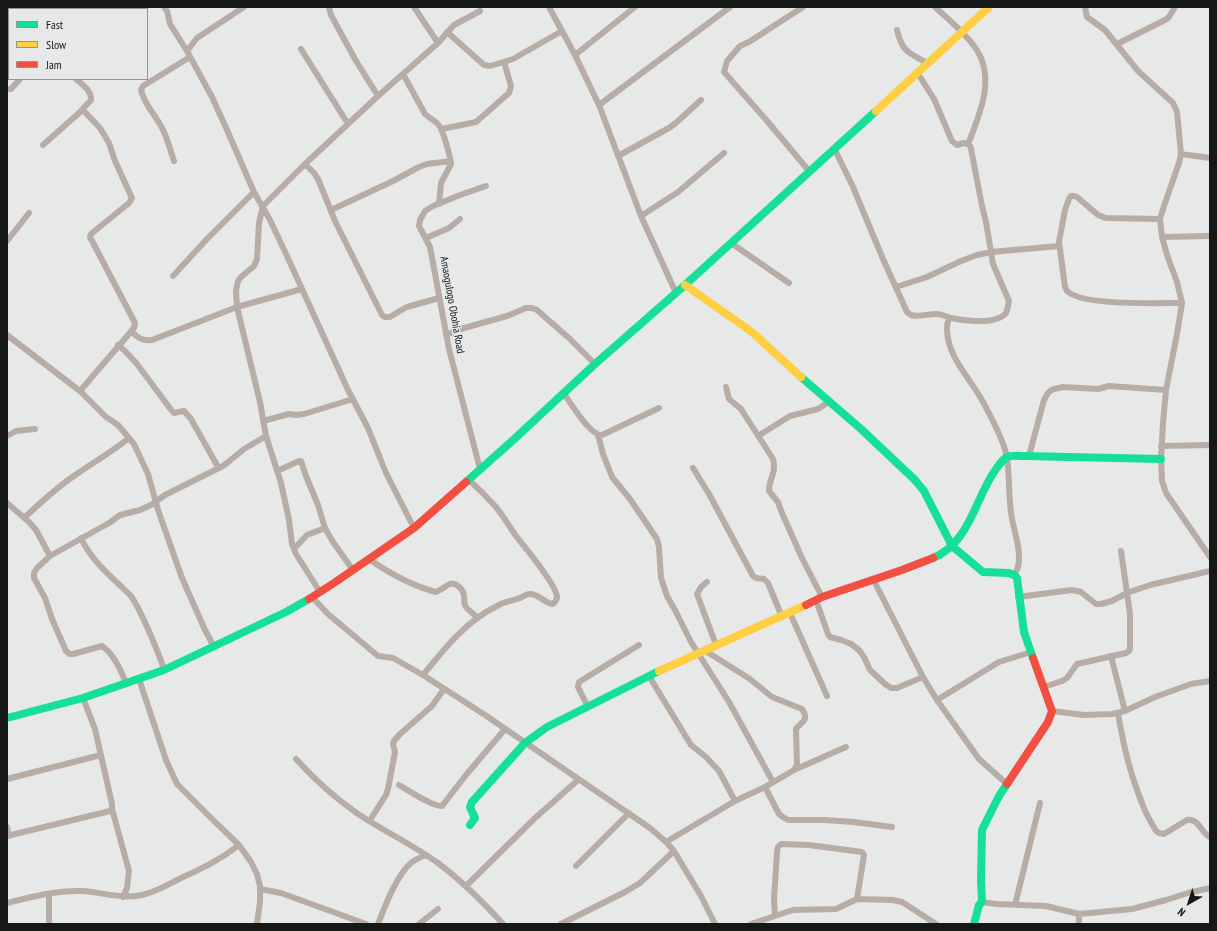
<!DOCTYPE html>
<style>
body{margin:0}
#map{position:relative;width:1217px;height:931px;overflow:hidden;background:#e7e8e8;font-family:"PT Sans Narrow",sans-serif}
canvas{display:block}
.frame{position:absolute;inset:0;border:8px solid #161717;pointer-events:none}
.legend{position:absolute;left:8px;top:8px;width:140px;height:72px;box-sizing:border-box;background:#e6e8e9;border:1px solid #939495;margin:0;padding:5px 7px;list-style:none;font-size:12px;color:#161717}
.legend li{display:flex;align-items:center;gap:8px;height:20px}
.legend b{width:20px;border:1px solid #939495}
.north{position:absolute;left:1169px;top:883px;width:40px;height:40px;-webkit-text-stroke:3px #e6e8e9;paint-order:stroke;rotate:219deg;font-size:11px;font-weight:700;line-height:16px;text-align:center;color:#161717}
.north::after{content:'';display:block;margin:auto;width:14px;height:18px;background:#161717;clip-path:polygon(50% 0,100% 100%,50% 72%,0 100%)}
</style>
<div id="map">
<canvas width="1217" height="931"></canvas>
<div class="frame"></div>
<ul class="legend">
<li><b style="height:5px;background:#16e098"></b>Fast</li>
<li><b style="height:5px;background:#ffcf43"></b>Slow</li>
<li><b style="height:5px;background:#f24e42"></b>Jam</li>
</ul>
<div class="north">N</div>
</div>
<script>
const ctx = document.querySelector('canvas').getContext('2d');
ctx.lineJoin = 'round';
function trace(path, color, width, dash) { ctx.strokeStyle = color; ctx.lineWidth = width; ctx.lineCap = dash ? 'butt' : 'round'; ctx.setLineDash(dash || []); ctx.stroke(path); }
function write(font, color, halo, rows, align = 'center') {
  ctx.font = font + ' "PT Sans Narrow",sans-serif'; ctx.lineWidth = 3; ctx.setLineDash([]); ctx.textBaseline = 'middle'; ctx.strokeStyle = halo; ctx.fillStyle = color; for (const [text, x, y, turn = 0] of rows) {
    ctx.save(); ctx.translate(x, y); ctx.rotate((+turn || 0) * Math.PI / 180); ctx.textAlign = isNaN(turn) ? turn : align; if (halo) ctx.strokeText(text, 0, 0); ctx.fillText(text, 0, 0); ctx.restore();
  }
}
const street = new Path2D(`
 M55,7L57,9
 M105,7L106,9
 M164,7L167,11L170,24L187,51L212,97L227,130L254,192L270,220L287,256L348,390L368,428L386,473L414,528
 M329,7L331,15L356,61L378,96L438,43L454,25L480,11
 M414,7L438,43
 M549,7L575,55L599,105
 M803,7L749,42L740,46L727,61L724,72L768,122L809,171
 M935,7C948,19 963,31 974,46C997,76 980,114 968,144
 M1085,7L1087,17L1105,30L1138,71L1173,103L1177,112L1181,154L1179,163L1164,206L1160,219L1162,237L1168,258L1177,282L1182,303L1177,334L1166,390L1163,423L1161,459L1162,481L1166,493L1210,557
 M141,9L142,7
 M7,25H9
 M897,30C902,52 909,53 927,63
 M447,32L484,65L490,66L513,59L562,31
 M1117,44L1165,20L1169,17L1175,7
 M301,49L348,124
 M187,51L197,38L244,7
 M575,55L635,7
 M917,72L934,99L952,141L957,145L964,143L968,144
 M403,74L425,114C429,118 434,120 438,124C443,129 450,156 451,164L441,183L439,204
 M7,89H11L20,79
 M442,129L476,122L509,93L511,86L504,62
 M43,145L79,113L91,100C92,91 82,84 76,79
 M834,148L853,187L883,259L907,312C914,320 927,313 937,314C942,314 946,317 951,318C964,321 997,325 1006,313C1008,309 1008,305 1009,301L993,264L986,222L982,206L971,149L970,146L968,144
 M1181,154L1210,158
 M618,156L669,128L677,122L701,100
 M174,161C170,150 168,139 162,128C155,114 145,106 141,90L143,86L190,57
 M305,164L314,173L318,179L335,221L382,315L385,317H390L398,312L407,307L439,298
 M331,210L391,182L419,167L427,164L451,161
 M641,216L678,192L724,153
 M1160,219L1106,218L1098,215L1077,197L1074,196H1071L1069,199L1065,210L1059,242L1065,287L1067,291C1082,306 1158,303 1182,303
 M1162,237L1210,236
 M426,238L449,228L460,219
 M7,241L29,213
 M731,243L789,283
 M173,276L206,240L254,192
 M896,287L927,277L961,261L977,255L991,252L1059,246
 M676,293L641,216L599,105L730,7
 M950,318C947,321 947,325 947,329C947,357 971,379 983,402C991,417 1005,442 1007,458C1010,478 1008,499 1012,519C1015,534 1025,562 1014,575
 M131,331C138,338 142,341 152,340L237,307L302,289
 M7,335L80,391L106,417L118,425L134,444L148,474L158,510L182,578L205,630L214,647
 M446,335L457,330L507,316L526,308H532L537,310L570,339L595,364
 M118,345L125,351L137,364L172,411L174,413L184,411L191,419L218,467
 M726,387L729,399L741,409L773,459C777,473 769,478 769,491L778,502L782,513L802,558L822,597
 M80,391L134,328L135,323L90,237L91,234L129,203L132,198L115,161L109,143L100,128L83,110
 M564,394C571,403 590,436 602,435L659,408
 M263,421L289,414L296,415L304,414L353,399
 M598,435L603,454L612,477L630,499L657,539L659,547L661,578L667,596L675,610L691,642L729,702L773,782
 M7,436L16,431L35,429
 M758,436L790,416L818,409L830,401
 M1161,446L1210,445
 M1029,456L1044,400L1048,393L1050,391L1054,389L1063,387L1098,389L1109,386L1166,390
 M693,468L709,494L753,576L756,578L764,579L768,583L782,617
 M480,469L449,349L430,247L419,226L420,220L425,211L433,206L460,195L486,186
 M277,471L299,461H301L306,476L318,505L325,528L333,542L353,570
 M7,503L29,522L36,530L50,556
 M24,518C39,504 54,490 71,478C90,464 111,453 129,438
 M81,538C92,562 112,577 131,596C138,606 143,618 148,629C154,643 160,656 164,670
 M294,549L307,535L325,528
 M369,559C389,573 413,586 436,592C441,590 445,586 450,584C456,582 463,589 464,595C465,599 463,603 466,607C469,611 474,614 478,618
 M873,579L923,677L937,700L979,759L1007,784
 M707,582L701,587L697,594L716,645
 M320,592L296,554L292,544L289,520L281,483L266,436L260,402L237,307L236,291L238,281L241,277L254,266L257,259L259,223L263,206L305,164L378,96
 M312,597L328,614L378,656L393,658L423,675L485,715L650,828L666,842L674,851L701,896L715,924
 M1018,597L1072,590L1081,592L1096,604H1101L1112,601L1127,593L1150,585L1210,571
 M816,600L828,634L830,637L841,640L851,644L859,650L864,657L870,670L885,684L891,688H897L923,677
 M790,613L827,696
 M704,650L750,679L772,697L802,709C810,721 801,722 796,729L797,765L794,770
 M1111,656L1125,711
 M423,675C444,649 466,621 497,606C503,602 511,601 517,599C523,598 525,593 531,594C540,595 544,603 553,604C555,602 557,600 557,597C557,585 524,546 516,536C509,526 503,515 495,506C487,497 478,488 469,480
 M649,676L691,745L706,757L719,771L735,801
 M139,679L166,760L177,784L211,818L239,845L251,862L257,874L260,886V902L257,924
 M126,683C121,671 114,654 102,646L73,654H70L66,651L52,619L45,598L34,578V573L37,568L50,556L109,523L120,515L140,510L151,505L165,495L223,466L227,463L244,449L266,436
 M1044,687L1062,681L1067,678L1077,664L1126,653L1129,651L1130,648V614L1121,551
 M937,700L999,662L1031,652
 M588,707L578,687L579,682L639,645
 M1052,711L1084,715L1112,714L1125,711L1155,697L1191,684L1210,681
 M1118,713C1123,744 1130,774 1142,803C1145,813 1151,822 1156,831L1159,833L1164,834L1187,820C1199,818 1201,833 1210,837
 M296,759C315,780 335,798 358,814C384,831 413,845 438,863C462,881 483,902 503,924
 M7,779L101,755
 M399,785C408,790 433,807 442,806L466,775L505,729
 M765,787L779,814L783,817L788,820H824L854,822L892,827
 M112,809L129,871L127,888L123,897
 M370,820L386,795L388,789L395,752L393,744L394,741L400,734L432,706L444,689
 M7,827L9,836
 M7,836L106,812L110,811L112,809V804L95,729L83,698
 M666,842L735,801L765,787L794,770L846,747
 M576,866L629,813
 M466,886L534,819L578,780
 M260,889L281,893L366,924
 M49,894V924
 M982,902L996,904L1046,906L1079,914L1090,913L1132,909L1166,900L1188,893L1210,888
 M7,903C31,897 57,890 82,891C100,892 117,898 136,896C152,894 167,885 181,878C203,868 220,860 239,845
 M1015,905L1040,803
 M775,915L774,899L777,852L778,847L781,844L809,845L862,852L864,855L857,899
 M378,924C385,906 397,874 412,862C416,859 421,857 426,855
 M419,924L438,909
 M561,924L625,892L640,883L674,851
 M751,924L793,910L836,909L857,899L893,900L902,902L936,924
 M1079,924V914`);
const fast = new Path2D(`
 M801,377L861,429L915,480L924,491L952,546L983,572L1009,573L1014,575L1017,578L1024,632L1033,658
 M466,482L511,442L595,364L685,285L876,111
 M933,558C970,543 975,498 996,469C999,465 1002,460 1007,457C1011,455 1020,456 1025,456L1161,459
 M7,718L83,698L164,670L286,612L309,599
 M470,825L475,818L470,807L472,802L525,743L547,727L659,671
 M974,924L979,905L982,902L981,881L982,830L999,796L1007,784`);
const slow = new Path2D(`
 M876,111L989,7
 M685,285L752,332L801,377
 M659,671L806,605`);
const jam = new Path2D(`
 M309,599L334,583L414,528L466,482
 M806,605L822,597L902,570L933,558
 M1007,784L1048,722L1052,711L1033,658`);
const streetNames = [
 ["Amaogulogo Obohia Road",452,305,80]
];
trace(street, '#b7aca6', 6);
trace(fast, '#16e098', 8);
trace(slow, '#ffcf43', 8);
trace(jam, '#f24e42', 8);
write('11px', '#161717', '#e6e8e9', streetNames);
</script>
